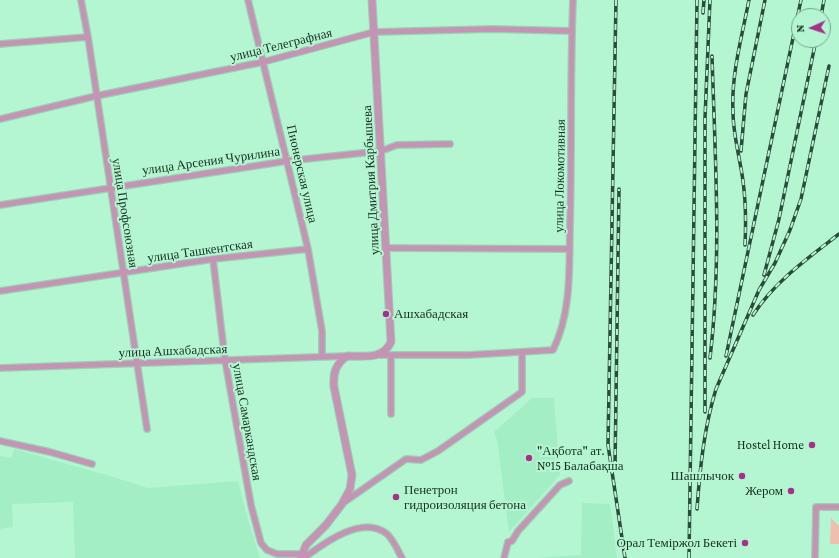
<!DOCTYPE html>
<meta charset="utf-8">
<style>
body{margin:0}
#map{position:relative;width:839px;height:558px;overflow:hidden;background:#b5f6d2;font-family:"Crimson Pro",serif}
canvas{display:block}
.north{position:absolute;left:791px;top:8px;width:40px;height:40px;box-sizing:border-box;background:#b5f6d2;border:1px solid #75a78c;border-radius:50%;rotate:267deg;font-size:11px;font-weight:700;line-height:16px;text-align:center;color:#163022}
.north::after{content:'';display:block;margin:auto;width:14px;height:18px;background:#a7318a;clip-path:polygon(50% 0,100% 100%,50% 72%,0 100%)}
</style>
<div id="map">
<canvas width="839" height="558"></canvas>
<div class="north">N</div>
</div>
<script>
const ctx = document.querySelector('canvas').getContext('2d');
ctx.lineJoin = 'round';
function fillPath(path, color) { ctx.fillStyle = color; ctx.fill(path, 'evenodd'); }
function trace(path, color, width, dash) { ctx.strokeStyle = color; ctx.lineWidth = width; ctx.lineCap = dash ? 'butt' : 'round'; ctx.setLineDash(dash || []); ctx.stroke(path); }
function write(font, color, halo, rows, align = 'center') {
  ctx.font = font + ' "Crimson Pro",serif'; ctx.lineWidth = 4; ctx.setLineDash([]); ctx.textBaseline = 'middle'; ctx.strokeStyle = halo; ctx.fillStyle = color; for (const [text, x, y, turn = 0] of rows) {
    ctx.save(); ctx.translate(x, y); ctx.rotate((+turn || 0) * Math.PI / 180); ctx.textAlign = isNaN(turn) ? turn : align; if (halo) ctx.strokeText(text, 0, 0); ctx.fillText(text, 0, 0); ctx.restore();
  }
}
const built = new Path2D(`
 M532,398H554L560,475L509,532L497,440L494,432Z
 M14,449L110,476L148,488L238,481L247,516L260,558H75L73,502L12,504L13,527L0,529V456L12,458Z
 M582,503L610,504L617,558H537L581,555Z`);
const green = new Path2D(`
 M831,518L839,526V544H830Z`);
const minor = new Path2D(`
 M81,0L88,37L147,429
 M248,0L308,249L322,331V356
 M0,44L88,37
 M0,119L96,96L263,62L374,32L493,29L572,31
 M0,205L287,161L381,151L397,145L450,144
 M386,248L569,249
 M213,259L225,360L251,505L261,543L267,550L277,554H302
 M0,291L213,259L308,249
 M380,355H468L553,350C572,312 569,266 570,225C572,150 570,75 573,0
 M391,355V414
 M0,368L347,356
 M0,441L50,452L92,464
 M343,503L406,459L421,460L438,451L522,392V352
 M304,558C324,543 363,514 387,534C393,539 398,551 402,558
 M504,558L508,542L512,541L518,531L560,485L569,481
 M815,558L816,507H839`);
const tertiary = new Path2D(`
 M301,558L306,545L326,525L342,504L350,489L352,475L334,387C333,373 335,365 347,356C363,356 383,360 391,342L372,0`);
const rail = new Path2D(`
 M616,0L608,445L625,558
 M703,13L704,0
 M821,16L824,0
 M741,151L746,94L765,0
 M745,245C746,224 746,203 743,181C740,158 733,135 733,112C731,75 742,36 749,0
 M764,275L779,219L816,40
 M753,315C774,282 808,258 839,234
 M726,356L801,0
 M710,358C722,258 715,156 712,56
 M705,412V118L710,0
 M615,467L619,189
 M697,509C700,468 704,428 716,389L759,290L775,263L790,230L801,199L829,66
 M689,558L697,0`);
const markers = [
 [386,314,4,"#a7318a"],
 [812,445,4,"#a7318a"],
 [529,458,4,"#a7318a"],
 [742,476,4,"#a7318a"],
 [791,491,4,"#a7318a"],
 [396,497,4,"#a7318a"],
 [745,543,4,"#a7318a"]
];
const streetNames = [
 ["улица Телеграфная",281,45,-14],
 ["улица Арсения Чурилина",211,161,-8],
 ["Пионерская улица",302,174,77],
 ["улица Локомотивная",560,176,-89],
 ["улица Дмитрия Карбышева",371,180,-93],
 ["улица Профсоюзная",125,213,81],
 ["улица Ташкентская",200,251,-8],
 ["улица Ашхабадская",173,351,-2],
 ["улица Самаркандская",247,422,80]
];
const poiNames = [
 ["Ашхабадская",394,314,"left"],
 ["Hostel Home",804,445],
 ["\"Ақбота\" ат.",537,451,"left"],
 ["№15 Балабақша",537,466,"left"],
 ["Шашлычок",734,476],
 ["Пенетрон",404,490,"left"],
 ["гидроизоляция бетона",404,505,"left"],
 ["Жером",783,491],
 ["Орал Теміржол Бекеті",737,543]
];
fillPath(built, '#a4eec5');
fillPath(green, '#f1bead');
trace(minor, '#98d2b2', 8);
trace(tertiary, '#98d2b2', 9);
trace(minor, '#c594b4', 5.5);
trace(tertiary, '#c594b4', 7);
trace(rail, '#2c4c3b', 3.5);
trace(rail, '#b5f6d2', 2, [6]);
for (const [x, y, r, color] of markers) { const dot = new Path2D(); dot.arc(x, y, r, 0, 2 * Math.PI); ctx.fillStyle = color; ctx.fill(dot); trace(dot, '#b5f6d2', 1.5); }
write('13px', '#163022', '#b5f6d2', streetNames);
write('13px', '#163022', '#b5f6d2', poiNames, 'right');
</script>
